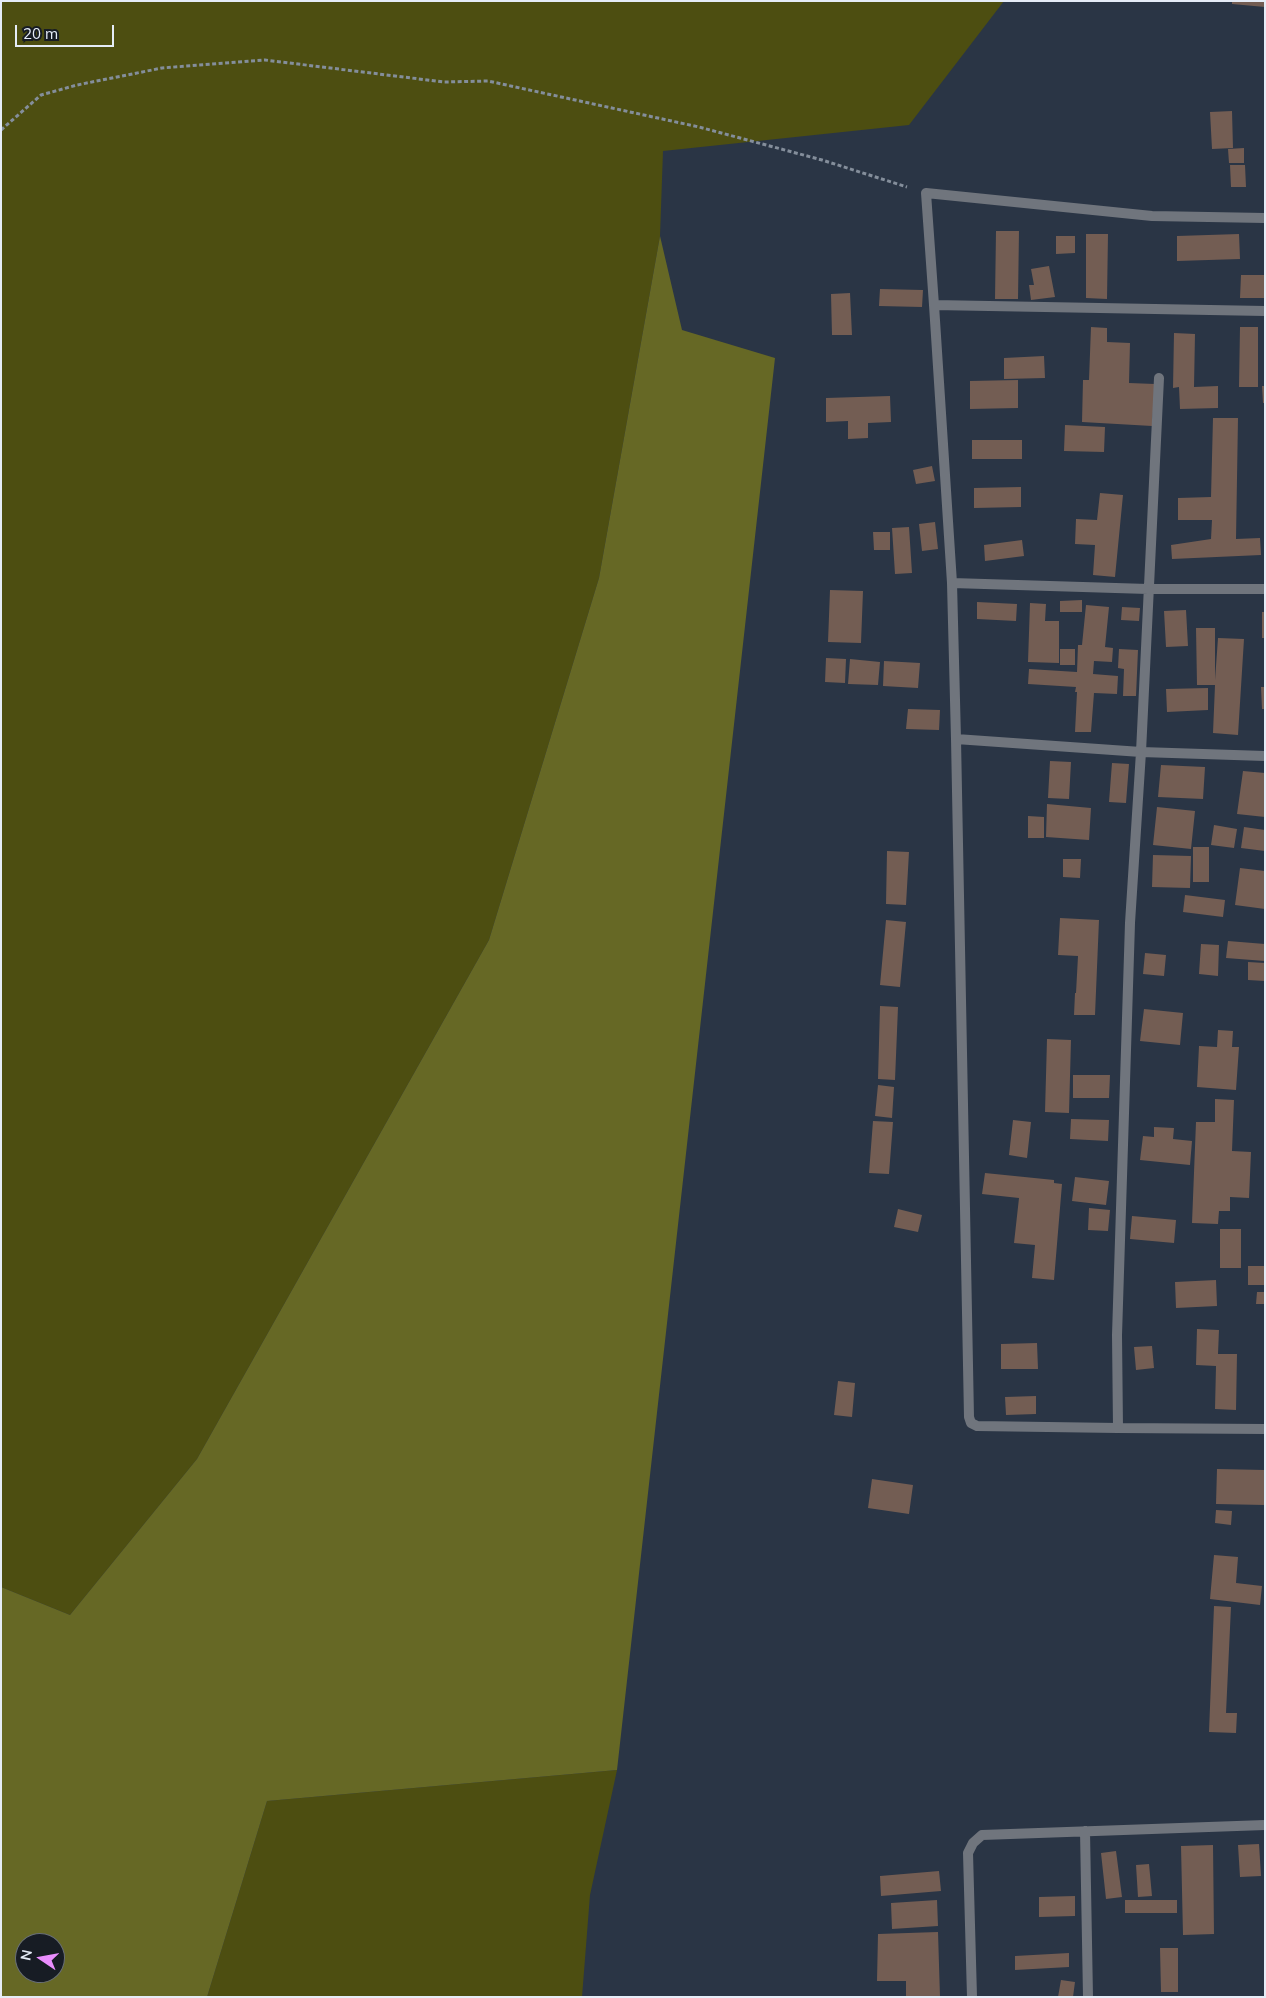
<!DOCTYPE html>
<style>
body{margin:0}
#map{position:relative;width:1266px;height:1998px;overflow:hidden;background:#2a3545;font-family:Mulish,sans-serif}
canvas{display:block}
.frame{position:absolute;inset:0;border:2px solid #e5ecf7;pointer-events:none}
.north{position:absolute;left:15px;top:1933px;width:50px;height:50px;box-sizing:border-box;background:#171c24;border:1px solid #696f78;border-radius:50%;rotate:282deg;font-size:14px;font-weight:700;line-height:20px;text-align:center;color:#e5ecf7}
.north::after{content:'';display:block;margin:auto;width:18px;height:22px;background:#e98dfd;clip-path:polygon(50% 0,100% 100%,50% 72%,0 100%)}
.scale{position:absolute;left:15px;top:25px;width:99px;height:22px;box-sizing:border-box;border:2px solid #e5ecf7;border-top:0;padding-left:6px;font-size:15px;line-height:18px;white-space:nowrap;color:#e5ecf7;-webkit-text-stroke:4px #171c24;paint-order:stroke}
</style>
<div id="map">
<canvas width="1266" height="1998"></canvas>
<div class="frame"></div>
<div class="north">N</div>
<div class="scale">20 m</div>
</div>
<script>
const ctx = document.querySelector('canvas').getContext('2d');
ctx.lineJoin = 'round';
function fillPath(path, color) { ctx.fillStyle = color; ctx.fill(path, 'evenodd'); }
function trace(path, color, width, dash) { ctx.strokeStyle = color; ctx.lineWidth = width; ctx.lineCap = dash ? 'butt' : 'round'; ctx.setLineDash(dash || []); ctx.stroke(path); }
const green = new Path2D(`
 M1,1H1004L909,125L663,151L660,236L599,578L489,940L197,1459L70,1615L1,1587Z
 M617,1770L590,1895L582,1997H207L267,1801Z`);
const forest = new Path2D(`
 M660,236L682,330L775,358L617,1770L267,1801L207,1997H1V1587L70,1615L197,1459L489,940L599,578ZM25,1943H55V1973H25Z`);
const building = new Path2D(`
 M1232,1H1265V7L1232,4Z
 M1232,111L1233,148L1212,149L1210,112Z
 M1244,148V163H1229L1228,149Z
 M1230,165H1245L1246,187H1231Z
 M996,231H1019L1018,299H995Z
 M1086,234H1108L1107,299L1086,298Z
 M1239,234L1240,259L1177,261V236Z
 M1056,236H1075V253L1056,254Z
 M1049,266L1055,297L1031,300L1029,285H1034L1031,269Z
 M1241,275H1265V298H1240Z
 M880,289L923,290L922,307L879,306Z
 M850,293L852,335H832L831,294Z
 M1091,327L1107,328V342L1130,343L1129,383L1155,384L1152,426L1082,422L1083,380H1089Z
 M1240,327H1258V387H1239Z
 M1174,333L1195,334L1194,387L1218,386V408L1180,409L1179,387L1173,388Z
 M1044,356L1045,378L1004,379V358Z
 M1018,380V408L970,409V381Z
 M1262,386H1265V403H1263Z
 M890,396L891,422L868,423V438L848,439V421L826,422V398Z
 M1213,418H1238L1236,539L1260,538L1261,555L1172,559L1171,545L1211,539L1212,520H1178V498L1211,497Z
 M1065,425L1105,427L1104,452L1064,451Z
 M972,440H1022V459H972Z
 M932,466L935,481L916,484L913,470Z
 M1021,487V507L974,508V488Z
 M1100,493L1123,495L1115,577L1093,575L1095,545L1075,544L1076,519L1097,520Z
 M935,522L938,549L922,551L919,524Z
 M909,527L912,573L895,574L892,528Z
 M873,532H890V550H874Z
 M1022,540L1024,556L985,561L984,545Z
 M830,590L863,591L861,643L828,642Z
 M1082,600V612H1060V601Z
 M977,602L1017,604L1016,621L977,619Z
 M1030,603L1046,604L1045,621H1059V663L1028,662Z
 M1086,605L1109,607L1105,647L1113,648L1112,662L1094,661L1093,674L1118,676L1117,694L1094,693L1091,732H1075L1077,692H1075L1076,687L1028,684L1029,669L1077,672L1078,645H1082Z
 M1122,607L1140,608L1139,621L1121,620Z
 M1186,610L1188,646L1166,647L1164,611Z
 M1262,612H1265V638H1262Z
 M1196,628H1215V680L1218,638L1244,639L1238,735L1213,733L1215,685H1197Z
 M1060,649H1075V665H1060Z
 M1119,649L1138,650L1136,696H1123L1124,669L1118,668Z
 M826,658L846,659L845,683L825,682Z
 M850,659L880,662L878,685L848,684Z
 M884,661L920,663L918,688L883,686Z
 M1261,687H1265V709H1262Z
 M1208,688V710L1167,712L1166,689Z
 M908,709L940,710L939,730L906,729Z
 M1050,761L1071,762L1069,799L1048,798Z
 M1112,763L1129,764L1126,803L1109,802Z
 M1161,765L1205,767L1203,799L1158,797Z
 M1243,771L1265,773V817L1237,814Z
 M1047,804L1091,808L1089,840L1046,837Z
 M1157,807L1195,811L1191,849L1153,845Z
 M1028,816L1044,817V838H1028Z
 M1214,825L1237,829L1234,848L1211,845Z
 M1244,827L1265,830V851L1241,848Z
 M1193,847H1209V882H1193Z
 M887,851L909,852L906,905L886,904Z
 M1153,855L1191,856L1190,888L1152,887Z
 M1063,859H1081L1080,878L1063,877Z
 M1240,868L1265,871V909L1235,905Z
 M1185,895L1225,900L1223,917L1183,912Z
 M1060,918L1099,920L1095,1015H1074L1075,993H1094H1076L1078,956L1058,955Z
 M886,920L906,922L900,987L880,985Z
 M1228,941L1265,944V961L1226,958Z
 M1201,944L1219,945L1218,976L1199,974Z
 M1145,953L1166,955L1164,976L1143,974Z
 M1248,962L1265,963V981L1248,980Z
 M880,1006L898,1007L895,1080L878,1079Z
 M1144,1009L1183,1013L1180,1045L1140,1041Z
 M1218,1030L1233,1031L1232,1047H1239L1236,1090L1197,1087L1199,1046L1217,1047Z
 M1047,1039L1071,1040L1069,1113L1045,1112Z
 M1073,1075H1110L1109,1098H1073Z
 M878,1085L894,1087L892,1118L875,1116Z
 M1215,1099L1234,1100L1232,1151L1251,1152L1249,1198L1230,1197V1211H1219L1218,1224L1192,1223L1196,1122H1215Z
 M1071,1119L1109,1120L1108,1141L1070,1139Z
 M1013,1120L1031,1122L1027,1158L1009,1155Z
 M873,1121L893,1122L889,1174L869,1173Z
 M1154,1127L1174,1128L1173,1139L1192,1141L1190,1165L1140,1160L1143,1136L1154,1137Z
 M985,1173L1054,1180V1183L1062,1184L1054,1280L1032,1278L1035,1245L1014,1243L1019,1198L982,1194Z
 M1075,1177L1109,1181L1106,1205L1072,1201Z
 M1089,1208L1110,1210L1108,1231L1088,1230Z
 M898,1209L922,1215L918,1232L894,1227Z
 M1132,1216L1176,1220L1174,1243L1130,1239Z
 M1220,1229H1241V1268H1220Z
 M1248,1266H1265V1285H1248Z
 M1216,1280L1217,1306L1176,1308L1175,1282Z
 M1257,1292H1265V1304H1256Z
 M1197,1329L1219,1330L1218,1354H1237L1236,1410L1215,1409L1216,1366L1196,1365Z
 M1037,1343L1038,1369H1001V1344Z
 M1152,1346L1154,1368L1136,1370L1134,1347Z
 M838,1381L855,1383L852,1417L834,1415Z
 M1036,1396V1414L1006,1415L1005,1397Z
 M1217,1469L1265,1470V1505L1216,1504Z
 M872,1479L913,1485L909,1514L868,1508Z
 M1216,1510L1232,1511L1231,1525L1215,1523Z
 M1214,1555L1238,1557L1236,1583L1262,1586L1260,1605L1210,1599Z
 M1214,1606L1231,1607L1226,1713H1237L1236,1733L1209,1732Z
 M1259,1844L1261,1876L1240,1877L1238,1845Z
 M1213,1845L1214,1934L1183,1935L1181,1846Z
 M1116,1851L1122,1897L1106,1899L1101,1853Z
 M1149,1864L1152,1896L1138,1897L1136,1865Z
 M939,1871L941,1891L881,1896L880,1876Z
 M1075,1896V1916L1039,1917V1897Z
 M937,1900L938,1926L892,1929L891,1903Z
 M1125,1900H1177V1913H1125Z
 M938,1932L940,1997H906V1981H877L878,1934Z
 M1160,1948H1178V1992H1161Z
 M1069,1953V1967L1015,1970V1956Z
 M1061,1980L1075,1982L1073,1997H1058Z`);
const path = new Path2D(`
 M1,130L41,95L77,85L162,68L265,60L444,82L488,81L699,127L822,160L907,187`);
const street = new Path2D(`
 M934,305L926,193L1152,216L1265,218
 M1265,311L934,305L952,583L956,739L1141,752L1265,756
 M1159,378L1141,752L1130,923L1117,1335L1118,1428L1265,1429
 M952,583L1148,589H1265
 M956,739L969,1417L971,1423L977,1426L1118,1428
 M1085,1831L1088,1997
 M972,1997L968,1853L973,1843L982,1835L1265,1825`);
fillPath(green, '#4d4e11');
fillPath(forest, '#666825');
fillPath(building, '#735d53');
trace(path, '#848e9b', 3, [4, 2.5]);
trace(street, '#70757d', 10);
</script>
